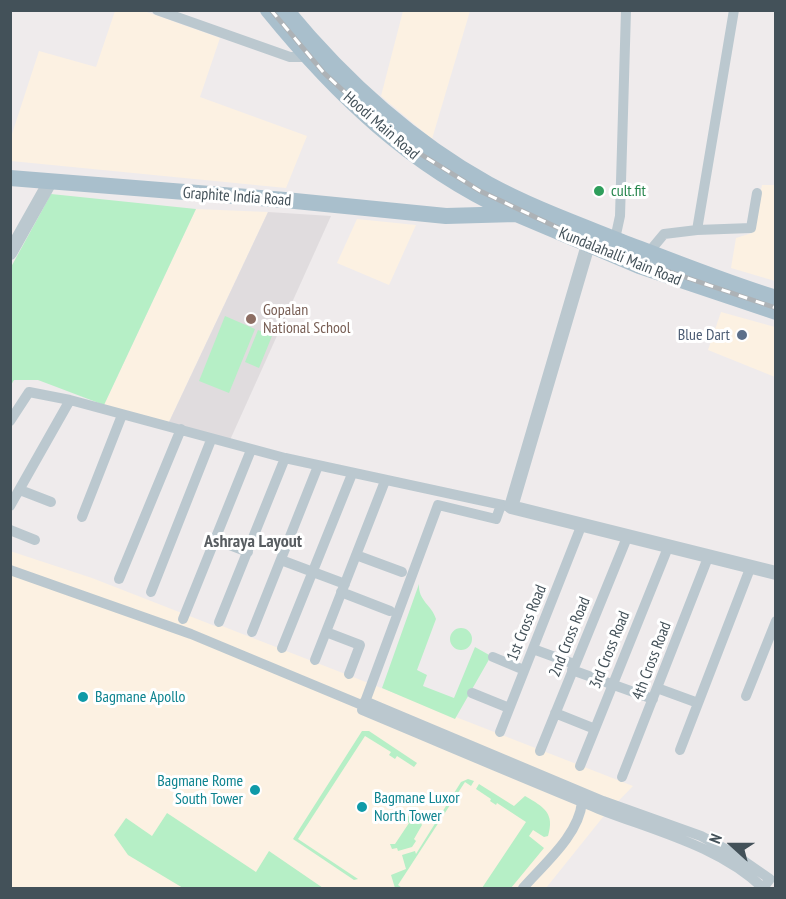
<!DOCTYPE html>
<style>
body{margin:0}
#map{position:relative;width:786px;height:899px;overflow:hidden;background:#efebec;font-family:"PT Sans Narrow",sans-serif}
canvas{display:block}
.frame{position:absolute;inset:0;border:12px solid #435159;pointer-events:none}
.north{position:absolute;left:702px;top:815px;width:60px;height:60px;-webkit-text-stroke:4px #fff;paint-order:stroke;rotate:291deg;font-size:16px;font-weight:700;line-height:24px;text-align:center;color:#435159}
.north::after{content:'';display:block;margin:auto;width:21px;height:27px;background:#435159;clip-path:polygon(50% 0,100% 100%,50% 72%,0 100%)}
</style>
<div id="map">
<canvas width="786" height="899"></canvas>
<div class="frame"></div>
<div class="north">N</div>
</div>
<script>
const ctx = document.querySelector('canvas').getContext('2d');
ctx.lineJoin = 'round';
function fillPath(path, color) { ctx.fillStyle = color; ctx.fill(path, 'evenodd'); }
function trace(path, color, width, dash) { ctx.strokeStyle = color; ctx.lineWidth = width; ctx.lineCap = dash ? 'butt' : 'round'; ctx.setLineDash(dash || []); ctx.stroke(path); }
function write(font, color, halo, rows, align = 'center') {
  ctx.font = font + ' "PT Sans Narrow",sans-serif'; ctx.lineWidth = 6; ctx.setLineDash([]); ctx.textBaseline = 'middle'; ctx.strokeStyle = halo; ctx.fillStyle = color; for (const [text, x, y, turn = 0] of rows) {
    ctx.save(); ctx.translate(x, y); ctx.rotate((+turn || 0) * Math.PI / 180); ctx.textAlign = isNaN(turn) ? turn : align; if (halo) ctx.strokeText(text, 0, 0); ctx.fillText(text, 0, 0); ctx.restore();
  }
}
const commercial = new Path2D(`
 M115,11H144L220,38L200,97L307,136L286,188L11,161V137L39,51L96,67Z
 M403,11H470L432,139L381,96Z
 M762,185H775V281L731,268L736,238L752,233Z
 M196,209L268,212L169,422L104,405Z
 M357,219L416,225L389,285L337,263Z
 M721,312L775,327V377L708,350Z
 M10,551L92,578L215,626H222L633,786L603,817L546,888H11Z`);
const education = new Path2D(`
 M268,212L331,216L230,440L169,422Z`);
const green = new Path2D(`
 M51,194L196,209L104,405L38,380H14L11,385V267Z
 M225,316L255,329L229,393L199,381Z
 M258,330L272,336L259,368L245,362Z
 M419,584C418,601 432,605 436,619L417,670L427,675L423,686L454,698L475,647L491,656L455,719L382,688Z
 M450 639a11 11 0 1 1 22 0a11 11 0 1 1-22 0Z
 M362,731H369L417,763L414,767L397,756L395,759L389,755L391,752L365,736L298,839L358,879L354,880L293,839Z
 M468,779L474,781L471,786L465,782L398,885L402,888H395L391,875L406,869L402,855L415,851L416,854L461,782Z
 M479,784L514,806L525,796C544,807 555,813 548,836L544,837L533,830L529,836L544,848L511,888H482L526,822L497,803L496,805L490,801L491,799L476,789Z
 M413,809L422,825L414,839L416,841L412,847L398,851L397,848L392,849L390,844H395L409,823L406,820Z
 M167,813L256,872L269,851L323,888H183L128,855L114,835L126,818L152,836Z`);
const minor = new Path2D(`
 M157,10L290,57H307
 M697,230L734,10
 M615,239L620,216L626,10
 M649,252L664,234L697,230L751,228L757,193
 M10,421L29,392L70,400L285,458L507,506
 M20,490L51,502
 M501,505L496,519L438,505L362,710C441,743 520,777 599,809C655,831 719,846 763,888
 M10,506L70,400
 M82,517L122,415
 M10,530L35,540
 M214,539L248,552
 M356,555L402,572
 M281,560L345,584
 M10,570L191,634L364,706
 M119,579L181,429
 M151,592L211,440
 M341,592L390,611
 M183,619L251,450
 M219,622L285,458
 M252,632L318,466
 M326,632L360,645L349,674
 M282,648L352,474
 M533,649L574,664
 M493,657L524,670
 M315,660L385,481
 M572,670L653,699
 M657,688L698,703
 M472,693L509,708
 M746,696L776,621
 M365,701L603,801L701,836L731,852L770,879L763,888
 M555,713L595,729
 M500,732L582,524
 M680,750L751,566
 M540,751L628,535
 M580,766L669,545
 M622,777L709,555
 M523,888C544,864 579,835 582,802`);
const tertiary = new Path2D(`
 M588,245L511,507L776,573
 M10,253L50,182`);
const primary = new Path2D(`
 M268,10C337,95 410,165 509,211
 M286,10C342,78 411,141 488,184C530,207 577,224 622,242C673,261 724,282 776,298
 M10,178L285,200L446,216L516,214L639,266L776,312`);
const rail = new Path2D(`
 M271,10L324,73L362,108L406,145L480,191L605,250L776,308`);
const markers = [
 [599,191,6,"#2e9e5b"],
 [251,319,6,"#8d6e63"],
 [742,335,6,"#5c6f8a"],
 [83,697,6,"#0f9aa8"],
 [255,790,6,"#0f9aa8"],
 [362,807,6,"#0f9aa8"]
];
const streetNames = [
 ["Hoodi Main Road",381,126,41],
 ["Graphite India Road",237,197,4],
 ["Kundalahalli Main Road",620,257,22],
 ["1st Cross Road",527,623,-68],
 ["2nd Cross Road",570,637,-68],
 ["3rd Cross Road",610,650,-68],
 ["4th Cross Road",652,661,-69]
];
const leisureNames = [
 ["cult.fit",611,191]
];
const educationNames = [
 ["Gopalan",263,310],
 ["National School",263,328]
];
const serviceNames = [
 ["Blue Dart",730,335]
];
const cultureNames = [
 ["Bagmane Apollo",95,697],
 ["Bagmane Rome",243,781,"right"],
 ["South Tower",243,799,"right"],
 ["Bagmane Luxor",374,798],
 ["North Tower",374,816]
];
const neighbourhoodNames = [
 ["Ashraya Layout",253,542]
];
fillPath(commercial, '#fcf1e2');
fillPath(education, '#e0dcde');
fillPath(green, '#b6efc6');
trace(minor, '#bbc8cf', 10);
trace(tertiary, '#bbc8cf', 14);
trace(primary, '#a9bfcc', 16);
trace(rail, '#adb2b6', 5);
trace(rail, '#fff', 3, [9]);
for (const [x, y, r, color] of markers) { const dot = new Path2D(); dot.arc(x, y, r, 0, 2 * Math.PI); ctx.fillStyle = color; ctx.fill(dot); trace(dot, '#fff', 2); }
write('16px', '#435159', '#fff', streetNames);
write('16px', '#27864d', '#fff', leisureNames, 'left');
write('16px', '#785e54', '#fff', educationNames, 'left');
write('16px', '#4e5e75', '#fff', serviceNames, 'right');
write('16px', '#0d838f', '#fff', cultureNames, 'left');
write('bold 18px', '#585d61', '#fff', neighbourhoodNames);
</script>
